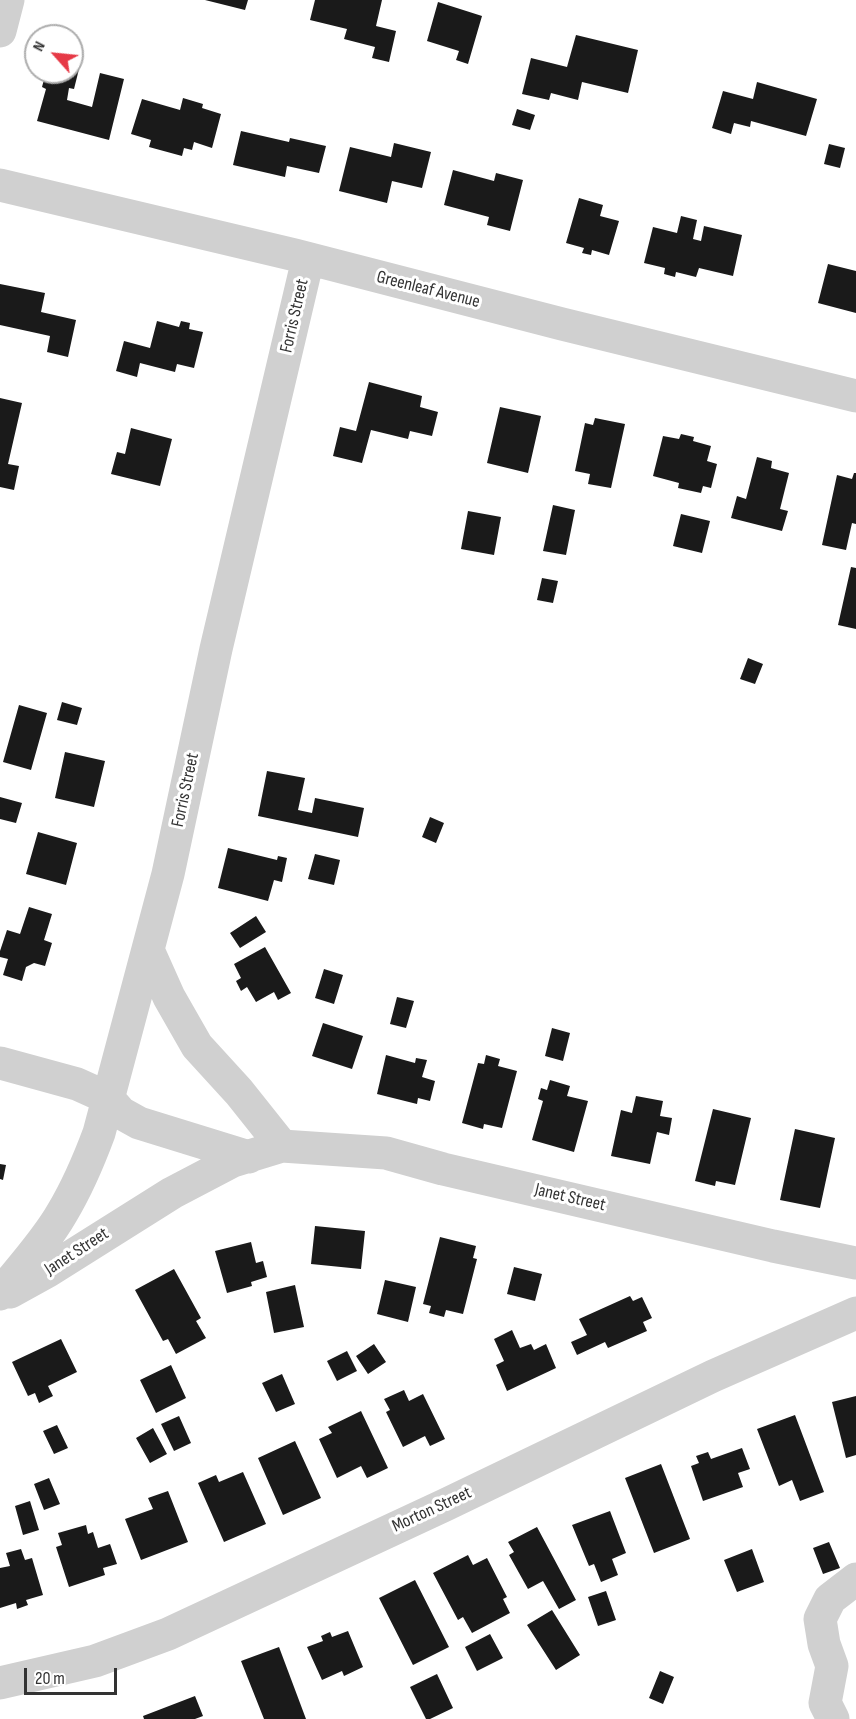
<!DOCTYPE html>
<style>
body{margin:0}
#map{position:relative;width:856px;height:1719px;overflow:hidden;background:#fff;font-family:"Sofia Sans Condensed",sans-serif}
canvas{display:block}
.north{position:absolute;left:24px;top:24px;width:60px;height:60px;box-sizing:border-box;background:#fff;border:2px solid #adadad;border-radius:50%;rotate:297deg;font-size:16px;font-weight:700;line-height:24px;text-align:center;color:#333}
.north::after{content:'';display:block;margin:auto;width:21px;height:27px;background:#e63946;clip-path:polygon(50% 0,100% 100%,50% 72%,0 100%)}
.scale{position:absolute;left:24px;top:1668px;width:93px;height:27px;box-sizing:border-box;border:3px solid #333;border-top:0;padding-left:8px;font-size:18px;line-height:21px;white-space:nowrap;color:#333;-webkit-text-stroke:4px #fff;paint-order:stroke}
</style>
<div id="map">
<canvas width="856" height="1719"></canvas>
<div class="north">N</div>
<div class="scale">20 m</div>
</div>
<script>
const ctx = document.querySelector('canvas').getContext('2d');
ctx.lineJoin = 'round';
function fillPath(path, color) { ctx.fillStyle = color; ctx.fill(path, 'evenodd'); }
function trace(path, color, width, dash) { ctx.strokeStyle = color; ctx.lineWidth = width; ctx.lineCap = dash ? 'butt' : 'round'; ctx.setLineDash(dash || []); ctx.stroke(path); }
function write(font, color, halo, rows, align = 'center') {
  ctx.font = font + ' "Sofia Sans Condensed",sans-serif'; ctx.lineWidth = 6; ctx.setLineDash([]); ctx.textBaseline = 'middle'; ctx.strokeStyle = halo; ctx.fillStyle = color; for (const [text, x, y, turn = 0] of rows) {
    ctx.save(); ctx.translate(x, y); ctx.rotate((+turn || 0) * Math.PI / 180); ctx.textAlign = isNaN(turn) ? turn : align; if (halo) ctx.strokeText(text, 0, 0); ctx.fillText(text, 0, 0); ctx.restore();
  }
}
const building = new Path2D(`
 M205,0H248L245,10Z
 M315,0H382L376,26L396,31L389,62L372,58L375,47L344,39L347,29L310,20Z
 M438,2L482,16L468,64L456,60L459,51L427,41Z
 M576,35L638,50L628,93L582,82L578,100L551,93L549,100L522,94L531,58L567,67Z
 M72,67L79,69L74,89L69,88L67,100L92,107L100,73L124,79L109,140L37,121L46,89L42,87L46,72H72Z
 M757,82L817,99L806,136L751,121L750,127L734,123L731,134L712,128L723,91L753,99Z
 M183,98L203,104L202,108L221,114L212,148L194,142L192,150L184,148L182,156L149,147L151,140L131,134L142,99L180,110Z
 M517,109L535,115L530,130L512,125Z
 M241,131L289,142L290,138L326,146L319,173L287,166L285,177L233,165Z
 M394,143L431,152L422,188L392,181L387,203L339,191L350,147L391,157Z
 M829,144L845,148L840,168L824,164Z
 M453,170L494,181L496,173L523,180L510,231L487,225L489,217L444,205Z
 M579,198L603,205L600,216L619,221L609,255L592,250L591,255L582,253L584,248L566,243Z
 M681,216L697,220L693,239L701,241L704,226L742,235L733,276L699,268L696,277L676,272L675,277L664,274L665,268L644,263L653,227L677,233Z
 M828,264L856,271V313L818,303Z
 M0,284L45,293L41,312L76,320L68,357L47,352L50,336L0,325Z
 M157,321L179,327L181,321L190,323L189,329L203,332L194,368L177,364L175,372L140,363L137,377L116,371L124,341L150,348Z
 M369,382L422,396L420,407L438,412L432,436L410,431L408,439L371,430L362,463L333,456L340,427L356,431Z
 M0,398L22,403L8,464L19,466L14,490L0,487Z
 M500,407L541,416L528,473L487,463Z
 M595,418L625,424L611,488L588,484L590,474L575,471L585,423L593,425Z
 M131,428L172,439L160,486L111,474L117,452L125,454Z
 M681,434L694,437L693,441L711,446L707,461L717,464L711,488L703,486L701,493L678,488L679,483L653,476L663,436L679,439Z
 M757,457L772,461L771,468L789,473L780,509L788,511L782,531L731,518L737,496L746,499Z
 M854,473H856V524L852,523L846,550L822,545L837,475L852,479Z
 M553,505L575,510L566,555L543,551Z
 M468,511L501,517L494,555L461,549Z
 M681,514L710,521L702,553L673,546Z
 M851,567L856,568V629L838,625Z
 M542,578L558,581L553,603L537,600Z
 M748,658L763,664L755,684L740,679Z
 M62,702L82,708L77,725L57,720Z
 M19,705L47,713L31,770L3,762Z
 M65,752L105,761L94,807L55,798Z
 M267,771L305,778L298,810L312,813L315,798L364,808L358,837L258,816Z
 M0,797L22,803L16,823L0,819Z
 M430,817L444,823L436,843L422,837Z
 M38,832L77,843L66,885L26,874Z
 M228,848L277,860L278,856L287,858L282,882L274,880L268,901L218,888Z
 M315,854L340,860L334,885L308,879Z
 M29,907L52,914L44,940L52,943L45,966L34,963L26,967L22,981L3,975L8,959L0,957V951L7,930L20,934Z
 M256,916L266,932L240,948L230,933Z
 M265,947L291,993L278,1000L274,992L256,1002L247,987L241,991L236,981L241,978L234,964Z
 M324,969L343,975L334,1004L315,998Z
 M397,997L414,1001L406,1028L390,1024Z
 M323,1023L363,1036L352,1069L312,1056Z
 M552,1028L570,1033L563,1061L545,1056Z
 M386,1055L415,1063L416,1058L427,1060L422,1077L435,1081L430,1101L418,1098L417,1104L377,1094Z
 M486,1055L500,1059L498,1066L517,1071L502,1128L484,1124L483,1129L462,1123L478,1063L484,1064Z
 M550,1080L570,1086L567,1096L588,1101L574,1152L532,1140L543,1101L538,1099L541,1088L547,1090Z
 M636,1096L663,1101L660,1116L672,1118L669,1135L657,1132L650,1164L611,1156L621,1110L632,1113Z
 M713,1109L751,1118L735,1185L716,1181L715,1186L695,1181Z
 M795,1129L835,1138L820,1208L780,1200Z
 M0,1164L6,1165L3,1180L0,1179Z
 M315,1226L365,1231L361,1269L311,1264Z
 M440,1237L476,1246L473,1258L477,1259L463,1314L446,1310L444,1317L429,1313L431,1306L423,1304Z
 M251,1242L256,1263L263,1261L267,1277L251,1282L252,1286L227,1293L215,1251Z
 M514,1267L542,1274L535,1301L507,1294Z
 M174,1269L201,1318L196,1321L206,1338L176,1354L168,1339L163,1341L135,1290Z
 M385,1280L416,1287L408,1322L377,1314Z
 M295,1285L304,1327L274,1333L266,1292Z
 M630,1296L633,1301L642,1297L652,1318L643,1322L647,1331L608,1348L605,1342L577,1355L571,1342L587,1335L579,1319Z
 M512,1330L520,1348L531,1344L534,1350L546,1344L556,1368L507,1391L496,1365L504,1361L494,1339Z
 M61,1339L77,1372L48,1386L53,1396L39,1403L35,1393L28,1396L12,1362Z
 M374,1344L386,1362L368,1374L356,1356Z
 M347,1351L357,1371L337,1381L327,1361Z
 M171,1365L186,1398L156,1413L140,1380Z
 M282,1374L295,1404L276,1412L262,1383Z
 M404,1390L409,1401L423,1394L445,1439L430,1446L425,1436L403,1447L386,1412L390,1410L384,1399Z
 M856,1396V1455L846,1458L832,1402Z
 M361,1411L388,1468L367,1478L361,1466L337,1478L319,1439L332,1433L328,1427Z
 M795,1415L824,1492L800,1501L792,1480L779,1486L757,1429Z
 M179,1416L191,1443L174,1451L161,1424Z
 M57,1425L68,1448L54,1454L43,1431Z
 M153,1428L167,1454L150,1463L136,1438Z
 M295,1441L321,1498L283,1515L258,1458Z
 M742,1448L750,1469L738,1473L743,1487L703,1501L691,1466L699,1463L696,1456L708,1452L711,1459Z
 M661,1464L690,1539L654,1553L625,1478Z
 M243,1472L266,1524L224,1542L198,1483L216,1475L219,1482Z
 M49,1478L60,1504L44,1510L34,1484Z
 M168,1491L188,1542L141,1560L125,1519L153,1509L148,1498Z
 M30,1501L39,1530L23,1535L15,1506Z
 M610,1511L626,1553L612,1559L618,1575L601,1582L594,1564L589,1566L572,1525Z
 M86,1525L88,1534L93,1532L98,1548L110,1544L117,1564L103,1568L105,1575L69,1587L56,1547L62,1545L58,1533Z
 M537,1527L576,1600L559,1609L543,1581L528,1589L509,1555L514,1552L508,1542Z
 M829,1542L840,1568L823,1574L813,1548Z
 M21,1549L25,1560L32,1558L43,1595L26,1600L28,1605L17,1609L16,1603L0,1608V1568L10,1566L6,1553Z
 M752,1549L764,1582L737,1592L724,1560Z
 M468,1555L473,1565L487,1558L507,1597L503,1599L510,1613L472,1633L463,1617L458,1620L433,1573Z
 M415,1580L449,1647L413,1665L379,1598Z
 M606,1591L616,1620L598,1626L588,1597Z
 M552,1610L580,1655L556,1670L527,1625Z
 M348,1631L363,1667L344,1676L342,1671L322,1680L307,1647L323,1641L321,1636L330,1632L332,1637Z
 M490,1634L503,1658L477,1671L465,1647Z
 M279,1647L306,1719H264L241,1661Z
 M660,1671L674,1677L663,1704L649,1698Z
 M437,1674L453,1708L430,1719H426L410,1687Z
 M195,1696L203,1716L195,1719H144L143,1716Z`);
const minor = new Path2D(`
 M0,31L8,0
 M0,185L295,255L562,324L856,396
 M148,950L169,997L197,1046L239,1092L282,1146L386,1153L443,1169L773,1246L856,1263
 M0,1063L77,1084L108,1098L121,1113L139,1123L249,1157
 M10,1292L48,1271L172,1193L233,1161L282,1146
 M0,1294C21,1268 46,1241 62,1213C77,1188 89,1160 99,1133L168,874L216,649L308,259
 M0,1683L95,1661L168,1634L445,1505L713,1376L856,1313
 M833,1719L825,1703L832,1666L824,1644L820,1619L830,1599L856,1579`);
const streetNames = [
 ["Greenleaf Avenue",428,290,14],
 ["Forris Street",295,316,-77],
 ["Forris Street",186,790,-78],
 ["Janet Street",570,1198,13],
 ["Janet Street",77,1252,-33],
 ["Morton Street",432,1510,-25]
];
fillPath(building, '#1a1a1a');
trace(minor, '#d0d0d0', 33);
write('18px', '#333', '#fff', streetNames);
</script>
